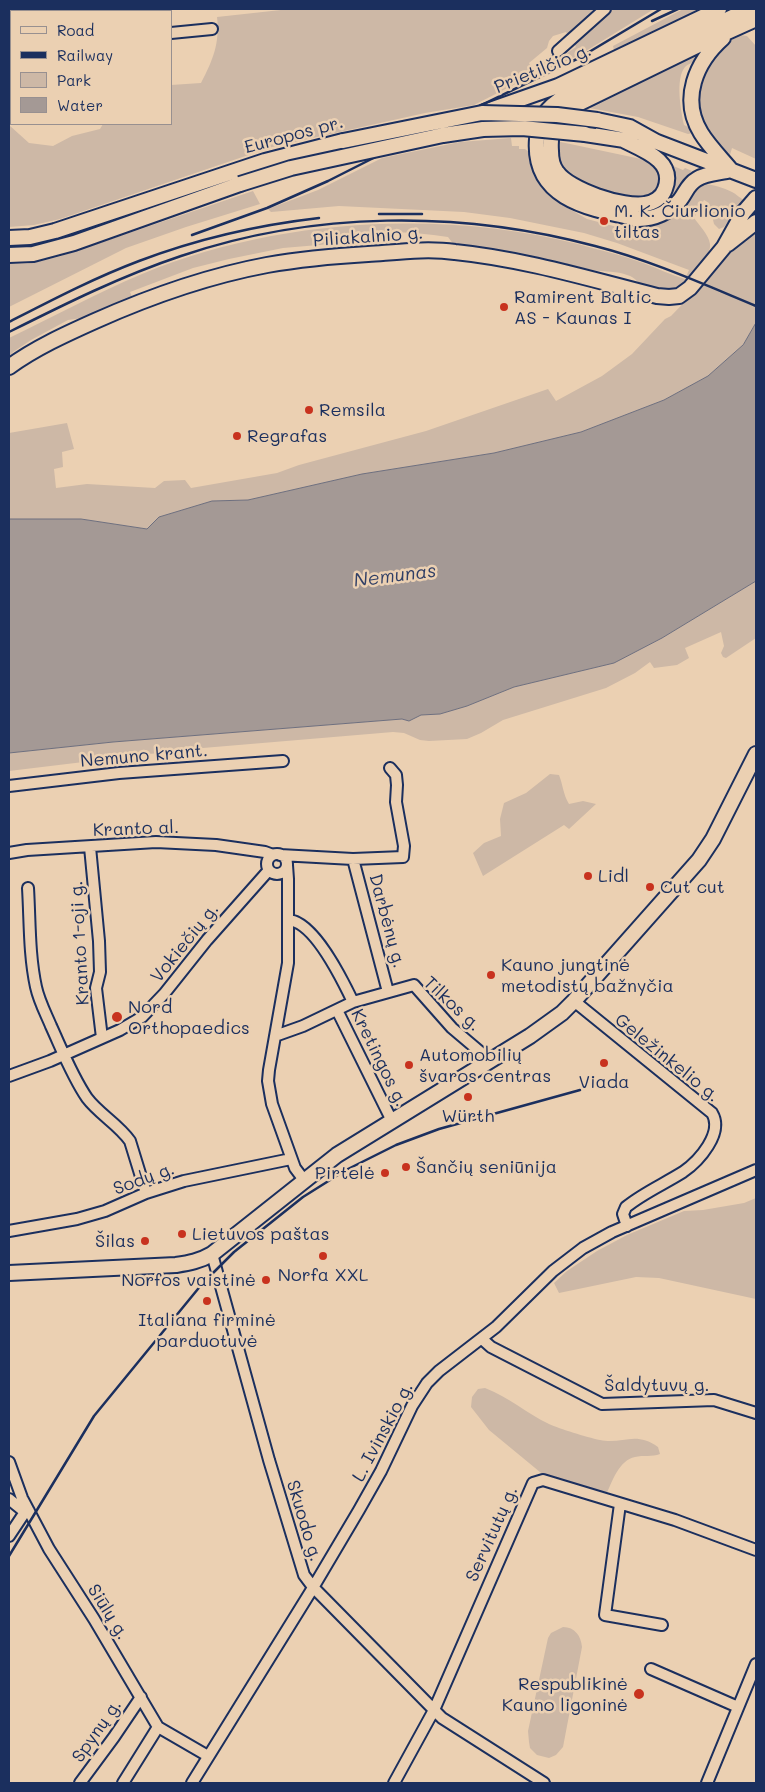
<!DOCTYPE html>
<meta charset="utf-8">
<style>
body{margin:0}
#map{position:relative;width:765px;height:1792px;overflow:hidden;background:#ebd0b2;font-family:Mali,sans-serif}
canvas{display:block}
.frame{position:absolute;inset:0;border:10px solid #1b2f5e;pointer-events:none}
.legend{position:absolute;left:10px;top:10px;width:162px;height:115px;box-sizing:border-box;background:#ebd0b2;border:1px solid #989090;margin:0;padding:6px 9px;list-style:none;font-size:15px;color:#1b2f5e}
.legend li{display:flex;align-items:center;gap:10px;height:25px}
.legend b{width:25px;border:1px solid #989090}
</style>
<div id="map">
<canvas width="765" height="1792"></canvas>
<div class="frame"></div>
<ul class="legend">
<li><b style="height:6px;background:#ebd0b2"></b>Road</li>
<li><b style="height:6px;background:#1b2f5e"></b>Railway</li>
<li><b style="height:14px;background:#cdb8a6"></b>Park</li>
<li><b style="height:14px;background:#a49995"></b>Water</li>
</ul>
</div>
<script>
const ctx = document.querySelector('canvas').getContext('2d');
ctx.lineJoin = 'round';
function fillPath(path, color) { ctx.fillStyle = color; ctx.fill(path, 'evenodd'); }
function trace(path, color, width, dash) { ctx.strokeStyle = color; ctx.lineWidth = width; ctx.lineCap = dash ? 'butt' : 'round'; ctx.setLineDash(dash || []); ctx.stroke(path); }
function write(font, color, halo, rows, align = 'center') {
  ctx.font = font + ' Mali,sans-serif'; ctx.lineWidth = 5; ctx.setLineDash([]); ctx.textBaseline = 'middle'; ctx.strokeStyle = halo; ctx.fillStyle = color; for (const [text, x, y, turn = 0] of rows) {
    ctx.save(); ctx.translate(x, y); ctx.rotate((+turn || 0) * Math.PI / 180); ctx.textAlign = isNaN(turn) ? turn : align; if (halo) ctx.strokeText(text, 0, 0); ctx.fillText(text, 0, 0); ctx.restore();
  }
}
const green = new Path2D(`
 M290,9H654L581,54L538,75L536,70L544,60L551,55H564L576,47L566,32L553,36L549,41L547,48L529,63L535,74L474,105L425,113L272,147L60,219L34,225L9,227V125L29,143L53,146L72,136L100,129L103,124H171V85L201,83C213,60 220,43 217,17Z
 M683,9H702L614,50L613,46Z
 M740,35L747,36L756,46V159L732,148L730,155C722,148 713,142 708,133C696,111 693,84 707,62C714,50 728,42 740,35Z
 M704,48C701,52 699,58 695,61C692,63 688,64 685,67C675,79 681,111 684,125L692,129L693,133L688,134L638,117L584,107Z
 M511,138L512,146H519V149H525L529,152L533,172L540,186L554,200L587,219L621,228L649,227L665,222L677,212L693,190L694,191L703,184C712,184 724,188 732,192C736,194 740,198 745,201L724,227L719,229L714,224L709,203L704,200L694,218C699,225 709,235 710,244C712,257 686,290 672,292C668,292 649,289 646,288C639,285 636,277 627,275C618,271 604,272 593,270C547,260 502,248 454,245L448,237C413,231 378,231 342,235V243L283,248L229,259L193,268L130,292L132,297L82,318L68,320L31,340L13,352L9,357V338C53,317 97,293 142,274C276,219 437,209 578,244C599,250 622,255 643,263C657,268 671,275 685,279L689,270L617,243L584,233L510,218L464,212L339,206L271,212L268,209L318,190L382,158L460,142Z
 M542,139H545L572,192L663,203C672,188 675,183 671,165L683,170L685,168L692,171C676,189 669,208 645,214L570,195Z
 M556,141L641,159C652,163 656,167 659,178L661,177L659,188L650,197L628,199L584,186L564,172L558,160Z
 M228,180L229,182L59,241L34,248L9,249V247L25,246L56,240Z
 M253,191L260,204L186,227L126,248L9,307V264H27L58,257Z
 M756,230V323L743,345L708,376L664,400L581,432L494,453L362,474L248,500L212,501L159,517L148,529L81,519H9V433L67,423L74,449L62,452L63,467L54,469L56,488L87,484L155,488L164,481L185,480L191,488L277,473L299,465L426,431L548,389L556,401L602,376L632,354L665,319L671,316L699,287L701,288L730,253Z
 M756,581V638L726,658L723,657L721,653L724,646L721,632L685,648L689,658L677,665L654,668L650,662L635,673L606,688L503,720L481,733L467,739L429,741L420,740L404,733L393,732L191,749L9,771V753L113,742L402,719L409,721L421,715L440,714L467,706L514,687L614,663L662,638Z
 M550,774L559,775C563,785 563,794 569,804L583,801L596,804L569,829L564,825L483,876L473,853L484,843L501,836L500,819L504,803L526,793Z
 M756,1198V1299L659,1278L636,1277L559,1293L554,1283L567,1271L597,1251L627,1235L684,1211L703,1210L744,1203Z
 M485,1388C509,1397 526,1413 549,1424C560,1429 586,1437 600,1440C622,1445 635,1430 658,1447L660,1454C652,1457 643,1455 635,1457C619,1460 612,1482 606,1495L546,1477L489,1430L471,1407L472,1397L478,1389Z
 M563,1627C575,1627 581,1636 582,1647L563,1747L556,1755L549,1758L537,1755L530,1748L529,1742L528,1731L548,1638L551,1633Z`);
const water = new Path2D(`
 M756,323V581L662,638L614,663L514,687L467,706L440,714L421,715L409,721L402,719L113,742L9,753V519H81L147,529L159,517L212,501L248,500L362,474L494,453L581,432L664,400L708,376L743,345Z`);
const minor = new Path2D(`
 M171,33L212,29
 M558,51L605,9
 M9,68L11,67
 M9,786L119,773L283,761
 M90,847L99,941L100,972L96,988L102,1038
 M9,853L27,850L156,842L216,845L265,852L273,855
 M267 864a10 10 0 1 1 20 0a10 10 0 1 1-20 0Z
 M280,855L353,859L403,857L404,846L396,802L397,785L396,775L390,768
 M353,859L388,992
 M287,865L288,879V963L269,1070L268,1081L272,1104L295,1168L304,1180
 M28,888C30,921 29,955 36,987C39,1001 46,1014 51,1026C62,1050 72,1076 87,1098C99,1114 118,1124 130,1141L146,1193
 M288,920C314,921 343,981 353,1002
 M574,1001L712,1113C724,1133 699,1161 683,1172C664,1184 643,1193 626,1207L623,1214L627,1226
 M337,1010L392,1121
 M275,1036L303,1026L353,1002L414,985L452,1028L491,1061
 M9,1076L50,1061L120,1030L142,1017L164,994L207,940L269,870
 M9,1231L77,1219L105,1211L146,1193L184,1181L291,1159
 M212,1254L269,1460L304,1575L313,1587L442,1718L544,1783
 M482,1339L491,1347L602,1404L714,1400L756,1413
 M9,1462L22,1498L49,1549L94,1619L158,1727L208,1756
 M9,1499L25,1512
 M620,1504L605,1615L662,1625
 M9,1536L25,1512L29,1511
 M651,1669L738,1707
 M80,1783L114,1737L141,1697
 M123,1783L158,1727
 M192,1783L311,1591L359,1510L381,1471L412,1406L427,1383L439,1371L496,1327L553,1271L583,1248L612,1232L756,1170
 M394,1783L434,1710L533,1483L543,1480L675,1520L756,1550
 M707,1783L756,1664`);
const major = new Path2D(`
 M723,38C696,62 680,99 701,133C709,146 721,158 731,170
 M484,112L558,86L719,9
 M597,120L630,127L657,142L756,180
 M585,134L631,141
 M623,140C643,150 676,161 665,189C662,198 653,203 645,204C624,208 569,190 557,172C553,167 551,158 551,151C549,123 559,116 580,103L705,42L756,19
 M731,170C720,173 706,173 697,179C688,184 686,192 680,200C670,212 654,219 639,219C592,209 532,201 537,139C538,119 547,107 564,97L749,9
 M9,238L30,237L55,231L265,161L343,141
 M728,244L756,222
 M9,255L33,254L74,243L240,184
 M9,367C35,348 66,334 95,321C151,296 208,276 267,265C301,259 334,256 368,254C397,252 427,248 455,252C524,259 590,279 657,296L669,297L679,296L690,288L724,247L743,213L756,198
 M9,1273L176,1265C189,1263 200,1261 212,1254L337,1155L530,1036L562,1013L574,1001L699,860L713,839L756,754`);
const rail = new Path2D(`
 M652,21L678,9
 M379,214H422
 M192,235L267,208L328,181L409,140L579,58L661,9
 M9,322C52,300 94,278 139,261C197,239 258,225 319,218
 M9,332C65,304 121,276 181,256C313,211 460,210 595,246C650,260 703,284 756,306
 M9,1556L94,1416L202,1284L234,1252L303,1197L346,1170L396,1145L439,1129L580,1090`);
const majorBridge = new Path2D(`
 M343,141L482,113L557,115L597,120
 M240,184L291,168L443,135L483,129L522,128L585,134`);
const markers = [
 [604,221,5,"#c8321e"],
 [504,307,5,"#c8321e"],
 [309,410,5,"#c8321e"],
 [237,436,5,"#c8321e"],
 [588,876,5,"#c8321e"],
 [650,887,5,"#c8321e"],
 [491,975,5,"#c8321e"],
 [117,1017,6,"#c8321e"],
 [604,1063,5,"#c8321e"],
 [409,1065,5,"#c8321e"],
 [468,1097,5,"#c8321e"],
 [406,1167,5,"#c8321e"],
 [385,1173,5,"#c8321e"],
 [182,1234,5,"#c8321e"],
 [145,1241,5,"#c8321e"],
 [323,1256,5,"#c8321e"],
 [266,1280,5,"#c8321e"],
 [207,1301,5,"#c8321e"],
 [639,1694,6,"#c8321e"]
];
const streetNames = [
 ["Prietilčio g.",543,69,-22],
 ["Europos pr.",294,135,-15],
 ["Piliakalnio g.",368,237,-4],
 ["Nemuno krant.",144,756,-5],
 ["Kranto al.",136,829,-2],
 ["Darbėnų g.",387,921,75],
 ["Kranto 1-oji g.",80,943,-93],
 ["Vokiečių g.",185,943,-51],
 ["Tilkos g.",452,1004,43],
 ["Kretingos g.",379,1058,64],
 ["Geležinkelio g.",667,1058,39],
 ["Sodų g.",144,1179,-20],
 ["Šaldytuvų g.",657,1385],
 ["L. Ivinskio g.",383,1432,-62],
 ["Skuodo g.",304,1521,73],
 ["Servitutų g.",492,1534,-66],
 ["Siūlų g.",108,1612,58],
 ["Spynų g.",97,1731,-55]
];
const poiNames = [
 ["M. K. Čiurlionio",614,211],
 ["tiltas",614,232],
 ["Ramirent Baltic",514,297],
 ["AS - Kaunas I",514,318],
 ["Remsila",319,410],
 ["Regrafas",247,436],
 ["Lidl",598,876],
 ["Cut cut",660,887],
 ["Kauno jungtinė",501,965],
 ["metodistų bažnyčia",501,986],
 ["Nord",128,1007],
 ["Orthopaedics",128,1028],
 ["Automobilių",419,1055],
 ["švaros centras",419,1076],
 ["Viada",604,1082,"center"],
 ["Würth",468,1116,"center"],
 ["Šančių seniūnija",416,1167],
 ["Pirtelė",375,1173,"right"],
 ["Lietuvos paštas",192,1234],
 ["Šilas",135,1241,"right"],
 ["Norfa XXL",323,1275,"center"],
 ["Norfos vaistinė",256,1280,"right"],
 ["Italiana firminė",207,1320,"center"],
 ["parduotuvė",207,1341,"center"],
 ["Respublikinė",628,1684,"right"],
 ["Kauno ligoninė",628,1705,"right"]
];
const waterNames = [
 ["Nemunas",395,576,-7]
];
fillPath(green, '#cdb8a6');
fillPath(water, '#a49995');
trace(water, '#6d6f7f', 1);
trace(minor, '#1b2f5e', 14);
trace(major, '#1b2f5e', 18);
trace(minor, '#ebd0b2', 10);
trace(major, '#ebd0b2', 14);
trace(rail, '#1b2f5e', 2.5);
trace(majorBridge, '#1b2f5e', 18, []);
trace(majorBridge, '#ebd0b2', 14);
for (const [x, y, r, color] of markers) { const dot = new Path2D(); dot.arc(x, y, r, 0, 2 * Math.PI); ctx.fillStyle = color; ctx.fill(dot); trace(dot, '#ebd0b2', 2); }
write('18px', '#1b2f5e', '#ebd0b2', streetNames);
write('18px', '#1b2f5e', '#ebd0b2', poiNames, 'left');
write('italic 19px', '#303f66', '#ebd0b2', waterNames);
</script>
